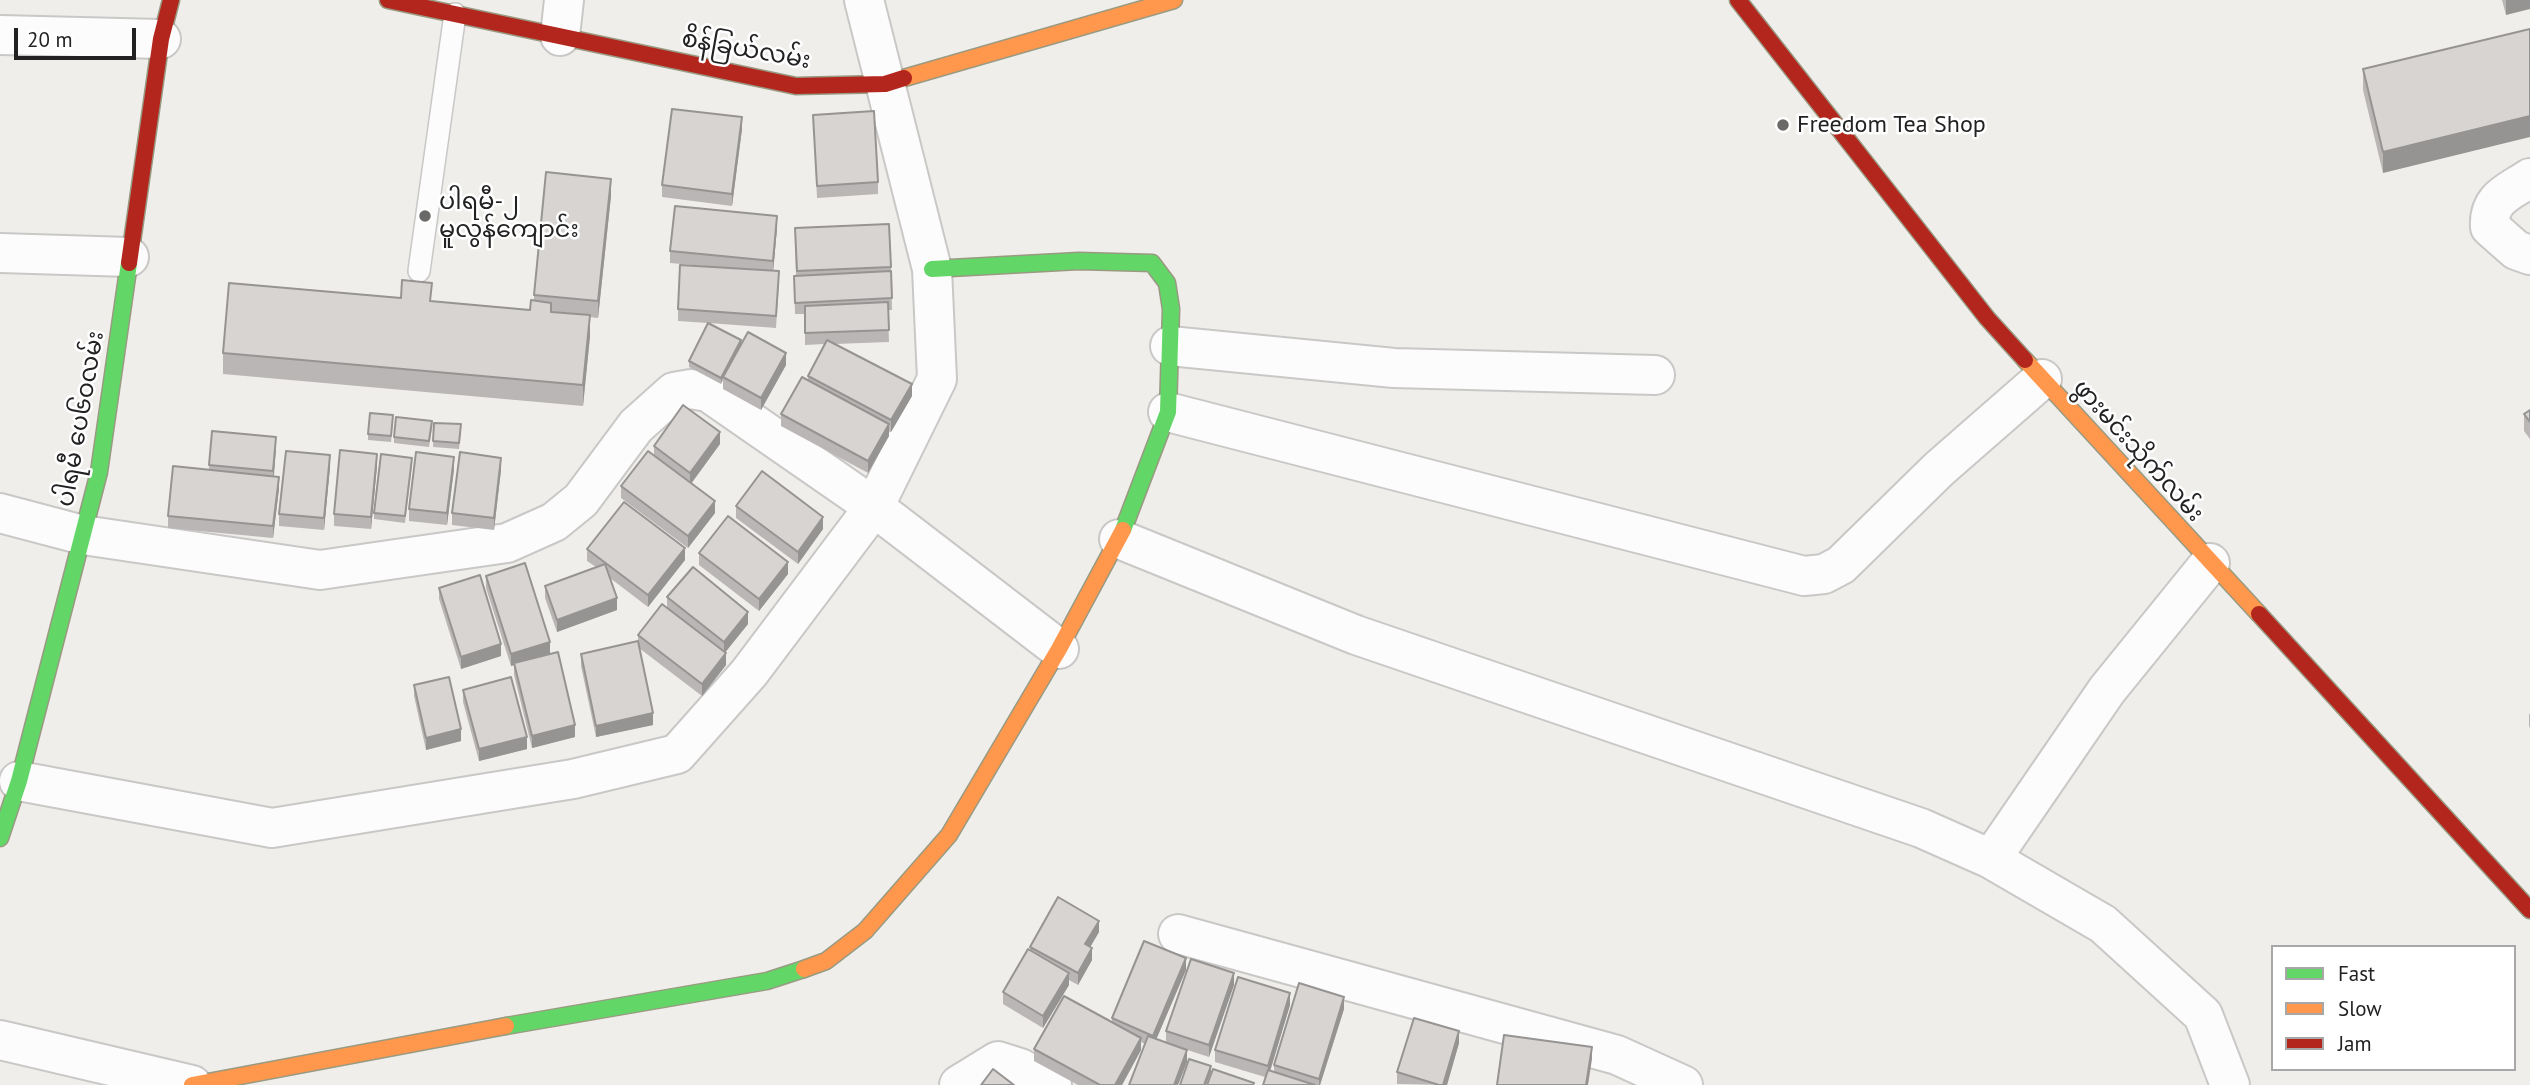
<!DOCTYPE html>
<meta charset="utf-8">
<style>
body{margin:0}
#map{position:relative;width:2530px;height:1085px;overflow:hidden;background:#f0eeeb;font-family:"PT Sans",sans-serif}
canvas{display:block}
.legend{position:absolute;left:2271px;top:945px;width:245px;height:126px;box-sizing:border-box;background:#fff;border:2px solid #a7a7a7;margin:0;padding:9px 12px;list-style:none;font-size:21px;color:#222}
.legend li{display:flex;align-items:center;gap:14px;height:35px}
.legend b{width:35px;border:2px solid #a7a7a7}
.scale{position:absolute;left:14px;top:28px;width:122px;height:32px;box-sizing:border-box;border:4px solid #222;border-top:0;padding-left:9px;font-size:21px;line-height:24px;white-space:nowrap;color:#222;-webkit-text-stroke:5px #fff;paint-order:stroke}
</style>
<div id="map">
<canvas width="2530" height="1085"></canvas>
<ul class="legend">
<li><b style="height:9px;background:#63d668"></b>Fast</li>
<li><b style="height:9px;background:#ff974d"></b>Slow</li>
<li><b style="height:9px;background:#b3261e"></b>Jam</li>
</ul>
<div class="scale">20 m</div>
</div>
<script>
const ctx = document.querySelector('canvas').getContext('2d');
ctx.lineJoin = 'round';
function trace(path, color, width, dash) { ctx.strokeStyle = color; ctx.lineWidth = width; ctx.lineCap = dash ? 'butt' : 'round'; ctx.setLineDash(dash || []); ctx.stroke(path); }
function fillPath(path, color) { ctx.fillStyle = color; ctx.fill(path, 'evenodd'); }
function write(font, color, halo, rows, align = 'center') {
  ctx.font = font + ' "PT Sans","Noto Sans Myanmar",sans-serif'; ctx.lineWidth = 5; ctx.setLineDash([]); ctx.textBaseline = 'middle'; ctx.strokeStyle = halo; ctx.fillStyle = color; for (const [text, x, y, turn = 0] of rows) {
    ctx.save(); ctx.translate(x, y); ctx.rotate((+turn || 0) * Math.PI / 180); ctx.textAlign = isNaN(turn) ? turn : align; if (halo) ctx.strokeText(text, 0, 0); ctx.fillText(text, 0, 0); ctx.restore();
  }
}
const lane = new Path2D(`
 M419,271L455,14`);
const street = new Path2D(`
 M0,35L161,39
 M560,36L564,0
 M2530,178C2509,192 2488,198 2490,227L2516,250L2530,255
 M0,253L129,257
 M1170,346L1394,368L1655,375
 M1168,412L1804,576L1824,574L1841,565L1939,469L2042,379
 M0,513L83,535L320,570L507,543L554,522L581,500L636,426L674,392L691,389L708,392L874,507L1059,649
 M1119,539L1356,635L1921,828L1991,859L2103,924L2203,1015L2230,1085
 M19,781L272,828L573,779L677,754L749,673L874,507L937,379L932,269L864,0
 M1991,859L2107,690L2210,563
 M1178,934L1617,1055L1683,1085
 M0,1040L192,1085
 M959,1085L998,1061L1020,1068L1052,1085`);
const fast = new Path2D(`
 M932,269L1079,261L1152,263L1167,283L1171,309L1168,412L1123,530
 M0,838L19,781L99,472L129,263
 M506,1026L767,981L804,969`);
const slow = new Path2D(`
 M904,78L1174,0
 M2025,360L2259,614
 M804,969L826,961L865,931L949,835L1059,649L1123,530
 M192,1085L506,1026`);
const jam = new Path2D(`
 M388,0L796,86L885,84L904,78
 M1738,0L1987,318L2025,360
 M129,263L161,39L171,0
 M2259,614L2530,910`);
const wall = new Path2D(`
 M2502,0H2530L2506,15Z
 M2530,29L2383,173L2363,90V69Z
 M813,115L878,182V194L817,198Z
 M742,129L732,206L662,197V185Z
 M611,196L598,318L590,317V336L583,406L223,374V353L432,301L530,310L534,301V295Z
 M777,228L773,271L779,283L776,328L709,323L741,346L786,365L761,410L723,389V380L721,384L689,367V361L708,323L678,321V309L704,266L670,263V251Z
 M795,240L891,267L892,310H888L889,342L835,344L912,396L891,432L889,431V436L868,473L781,426V414L808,380V376L824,344L805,345V314H795L794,276L796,275Z
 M2530,410V439L2524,431V414Z
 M393,421L391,442L368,440V434Z
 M434,423L461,431L459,449L433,447Z
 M432,427L429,447L394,443V437Z
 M720,444L691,484L715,513L688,548L621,498V486L654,455V446Z
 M276,448L274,477L279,489L273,538L168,528V516L209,470V465Z
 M412,464L405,523L374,519V513Z
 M377,466L371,529L334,526V514Z
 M330,467L324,530L279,526V514Z
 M454,469L447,525L409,521V509Z
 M501,470L494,530L452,525V513Z
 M736,506L823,529L798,564L736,518Z
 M587,549L685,560L648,607L610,578L617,610L557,632L545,598V586L596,567L587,561Z
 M699,553L788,574L759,611L699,565Z
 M486,576L550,654L575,737L532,748L514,675V665L511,666L486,588Z
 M439,588L501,656L461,669L439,599Z
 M667,597L748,624L725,652L726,665L702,696L639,648L653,725L596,737L581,666V654L638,643V635L667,608Z
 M414,685L461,741L426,750L414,696Z
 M463,690L527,749L479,761L463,702Z
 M2530,713V728L2529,726V715Z
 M1099,932L1090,947L1092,960L1078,985L1069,980V985L1043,1028L1003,1004V992L1030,951V947Z
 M1186,970L1156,1039L1187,1062L1178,1085H1129L1145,1044L1141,1042V1050L1122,1085H1078L1034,1061V1049L1112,1022V1018Z
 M1234,985L1209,1057L1166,1043V1031Z
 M1290,1005L1270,1071L1274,1072V1065L1344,1009L1320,1085H1263L1265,1077L1215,1062V1050Z
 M1459,1043L1447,1085L1397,1084V1072Z`);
const shadedWall = new Path2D(`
 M2506,0H2530V9L2506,15Z
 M2530,116V137L2383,173V152Z
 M742,117V129L732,206V194Z
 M611,179V196L598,318V301Z
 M777,216V228L773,273V261Z
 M590,315V336L583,406V385Z
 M741,340V346L723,377L721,384V378Z
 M786,353V365L761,410V398Z
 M912,384V396L891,432V420Z
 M889,424V436L868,473V461Z
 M720,432V444L690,485V473Z
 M276,437V448L273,483V471Z
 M377,454V466L371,529V517Z
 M330,455V467L324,530V518Z
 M454,457V469L447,525V513Z
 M501,458V470L494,530V518Z
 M279,477V489L273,538V526Z
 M715,501V513L688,548V536Z
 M823,517V529L798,564V552Z
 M685,548V560L648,607V595Z
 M788,562V574L759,611V599Z
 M617,598V610L557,632V620Z
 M748,612V624L724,654V642Z
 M550,642V654L511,666V654Z
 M501,644V656L461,669V657Z
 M726,653V665L702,696V684Z
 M653,713V725L596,737V726Z
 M575,725V737L532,748V736Z
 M461,729V741L426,750V738Z
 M527,737V749L479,761V749Z
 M1099,921V932L1085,956V944Z
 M1092,948V960L1078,985V973Z
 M1186,958V970L1153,1047V1036Z
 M1069,973V985L1043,1028V1016Z
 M1234,973V985L1209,1057V1045Z
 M1290,993V1005L1268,1078V1066Z
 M1344,997V1009L1320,1085H1319V1079Z
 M1459,1031V1043L1447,1085H1443Z
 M1141,1038V1050L1122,1085H1115Z
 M1592,1047V1059L1588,1085H1586Z
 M1187,1050V1062L1178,1085H1174Z
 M1211,1066V1072L1206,1085H1204Z`);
const building = new Path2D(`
 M2530,29V116L2383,152L2363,69Z
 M672,109L742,117L732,194L662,185Z
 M874,111L878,182L817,186L813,115Z
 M546,172L611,179L598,301L534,295Z
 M675,206L777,216L773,261L670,251Z
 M889,224L891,267L797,271L795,228Z
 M680,265L779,271L776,316L678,309Z
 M891,271L892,298L795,303L794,276Z
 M402,280L432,283L430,301L530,310L531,300L551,303V312L590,315L583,385L223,353L229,283L401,298Z
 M888,302L889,330L805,333V306Z
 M708,323L741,340L721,378L689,361Z
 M748,332L786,353L761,398L723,377Z
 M827,340L912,384L891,420L808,376Z
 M802,377L889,424L868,461L781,414Z
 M683,405L720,432L690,473L654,446Z
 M2530,410V422L2524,414Z
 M370,413L393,415L391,436L368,434Z
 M396,417L432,421L429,441L394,437Z
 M434,423L461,424L459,443L433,441Z
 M212,431L276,437L273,471L209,465Z
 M340,450L377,454L371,517L334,514Z
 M286,451L330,455L324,518L279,514Z
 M648,451L715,501L688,536L621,486Z
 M416,452L454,457L447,513L409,509Z
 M460,452L501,458L494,518L452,513Z
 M381,454L412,458L405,516L374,513Z
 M173,466L279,477L273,526L168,516Z
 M762,471L823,517L798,552L736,506Z
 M624,502L685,548L648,595L587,549Z
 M728,516L788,562L759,599L699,553Z
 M525,563L550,642L511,654L486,576Z
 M605,564L617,598L557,620L545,586Z
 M693,567L748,612L724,642L667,597Z
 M480,575L501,644L461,657L439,588Z
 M662,604L726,653L702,684L638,635Z
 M638,641L653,713L596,726L581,654Z
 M558,652L575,725L532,736L514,663Z
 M449,677L461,729L426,738L414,685Z
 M511,677L527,737L479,749L463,690Z
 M1058,897L1099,921L1085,944L1092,948L1078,973L1030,947Z
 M1144,941L1186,958L1153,1036L1112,1018Z
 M1028,949L1069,973L1043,1016L1003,992Z
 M1191,959L1234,973L1209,1045L1166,1031Z
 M1238,977L1290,993L1268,1066L1215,1050Z
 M1299,983L1344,997L1319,1079L1274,1065Z
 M1064,996L1141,1038L1115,1085H1100L1034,1049Z
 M1414,1018L1459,1031L1443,1085H1439L1397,1072Z
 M1504,1035L1592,1047L1586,1085H1497Z
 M1148,1036L1187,1050L1174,1085H1129Z
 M1189,1059L1211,1066L1204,1085H1180Z
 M993,1069L1014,1085H981Z
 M1213,1069L1254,1083L1253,1085H1207Z
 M1268,1070L1315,1085H1263Z`);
const markers = [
 [1783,125,7,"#6a6968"],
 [425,216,7,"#6a6968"]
];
const streetNames = [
 ["စိန်ခြယ်လမ်း",746,50,10],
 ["ပါရမီ ပေ၆ဝလမ်း",81,419,-80],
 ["ဖွားမင်းသိုက်လမ်း",2138,451,48]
];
const poiNames = [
 ["Freedom Tea Shop",1797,125],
 ["ပါရမီ-၂",439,202],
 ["မူလွန်ကျောင်း",439,230]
];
trace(lane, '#c9c8c7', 24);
trace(street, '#c9c8c7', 42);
trace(fast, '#999a82', 19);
trace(slow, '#999a82', 19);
trace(jam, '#999a82', 19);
trace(lane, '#fdfcfc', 21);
trace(street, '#fdfcfc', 38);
trace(fast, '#63d668', 16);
trace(slow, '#ff974d', 16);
trace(jam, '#b3261e', 16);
fillPath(wall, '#b9b6b5');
fillPath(shadedWall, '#969493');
fillPath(building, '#d7d4d2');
trace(building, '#969493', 2);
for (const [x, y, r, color] of markers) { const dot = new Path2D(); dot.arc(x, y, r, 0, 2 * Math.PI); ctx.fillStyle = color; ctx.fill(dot); trace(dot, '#fff', 2.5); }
write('24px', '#222', '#fff', streetNames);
write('24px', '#222', '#fff', poiNames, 'left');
</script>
